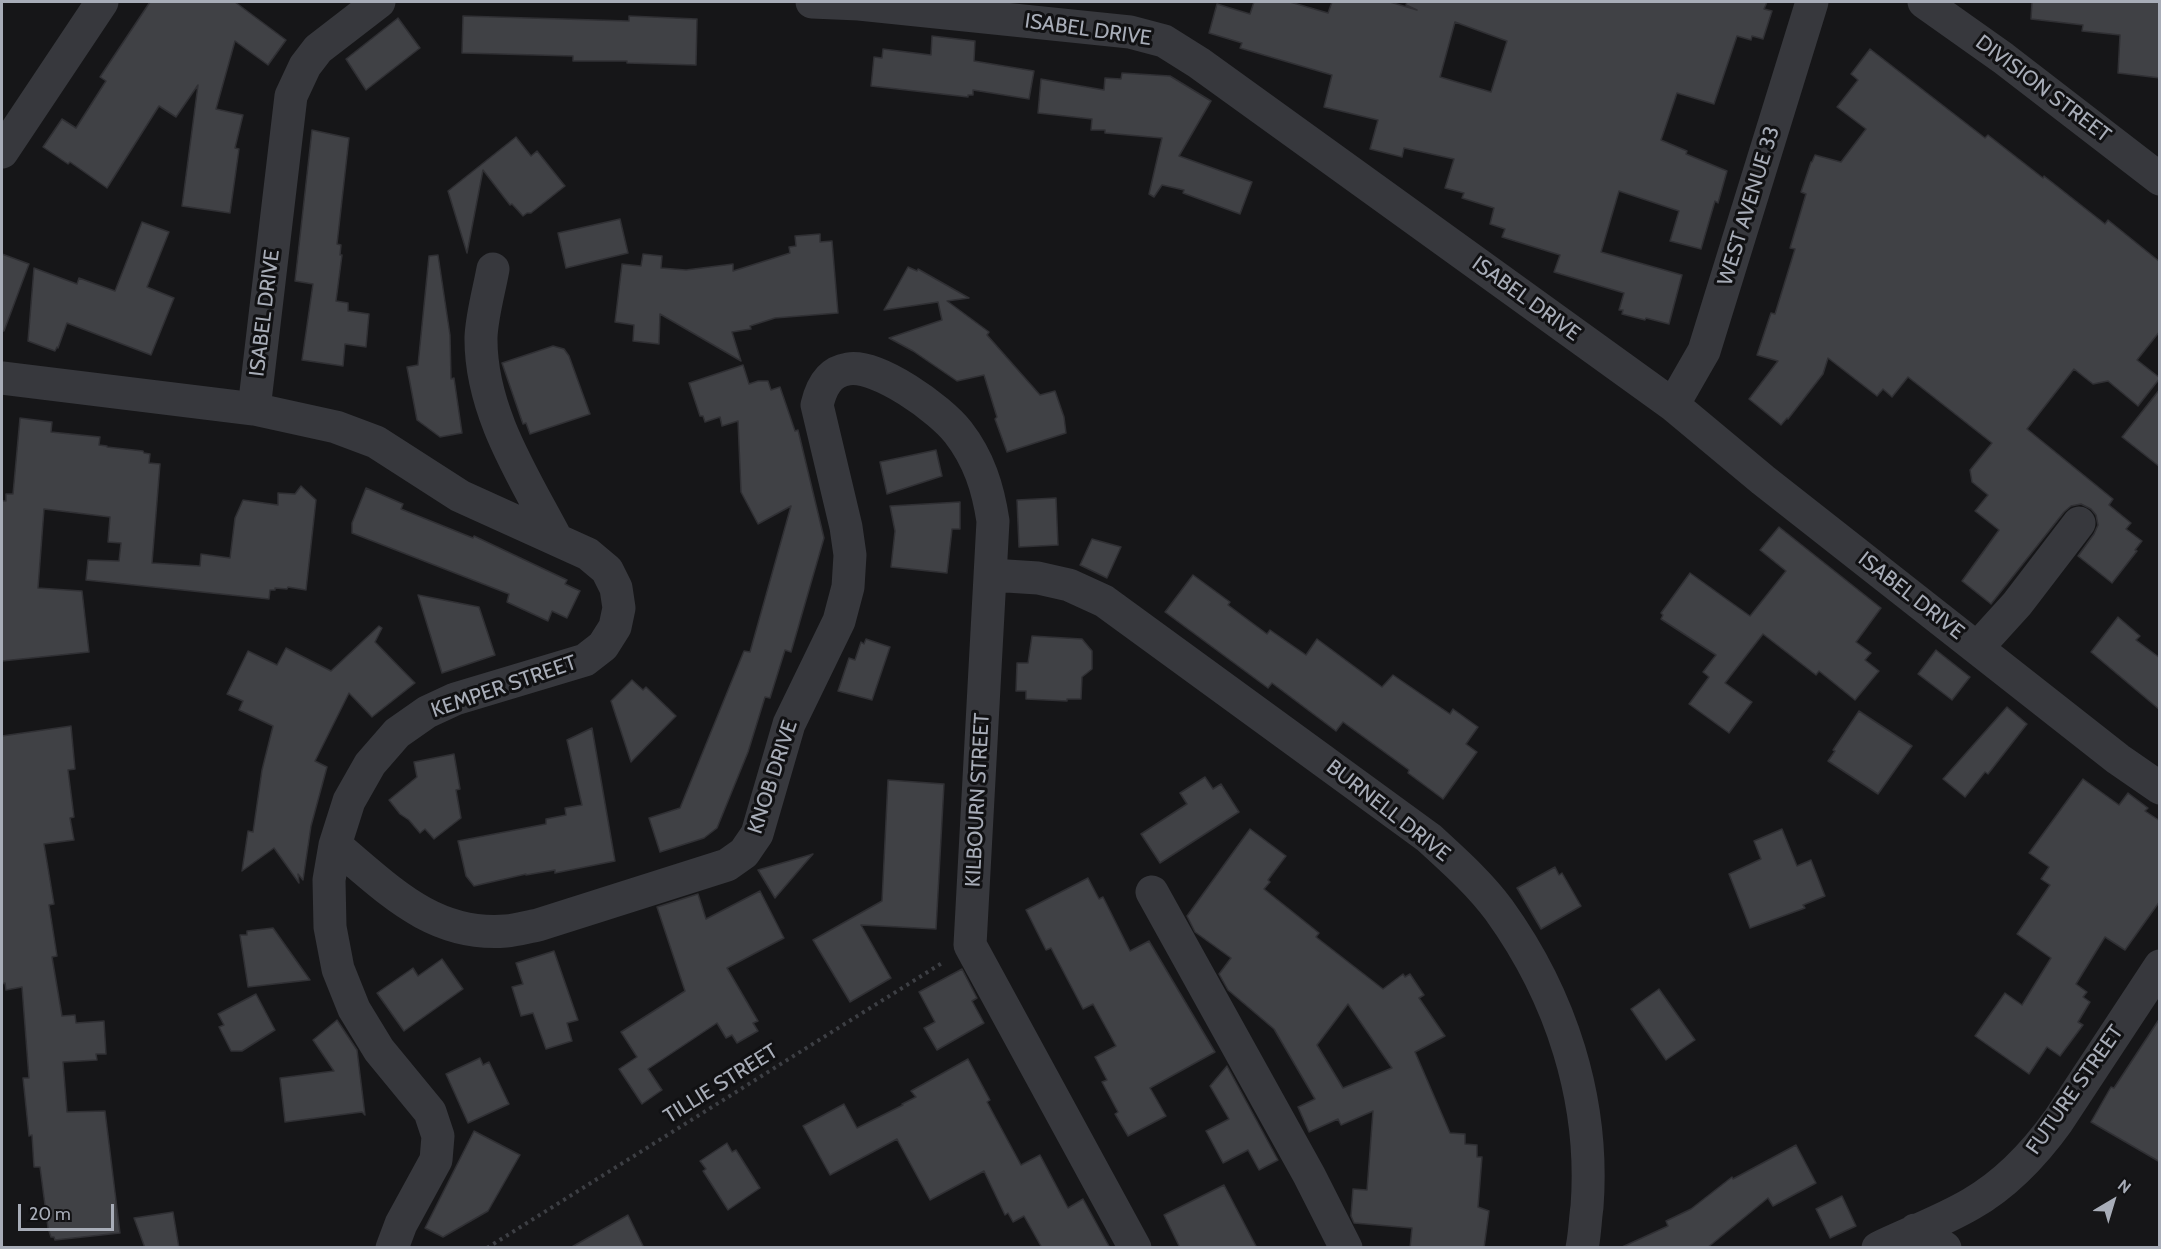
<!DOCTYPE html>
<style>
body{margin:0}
#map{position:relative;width:2161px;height:1249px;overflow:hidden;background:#161618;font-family:Cabin,sans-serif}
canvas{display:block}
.frame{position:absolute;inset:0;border:3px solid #a8adb8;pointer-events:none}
.north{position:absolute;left:2083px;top:1171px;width:60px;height:60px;-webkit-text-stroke:4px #111113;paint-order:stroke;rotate:38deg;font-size:16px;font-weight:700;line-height:24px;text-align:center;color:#a8adb8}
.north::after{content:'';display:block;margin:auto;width:21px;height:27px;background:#a8adb8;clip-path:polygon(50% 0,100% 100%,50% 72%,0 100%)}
.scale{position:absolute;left:18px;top:1204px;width:96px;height:27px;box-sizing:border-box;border:3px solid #a8adb8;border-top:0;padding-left:8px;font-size:18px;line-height:21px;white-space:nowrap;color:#a8adb8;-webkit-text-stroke:4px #111113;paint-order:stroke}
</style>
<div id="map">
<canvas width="2161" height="1249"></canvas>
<div class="frame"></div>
<div class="north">N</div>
<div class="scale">20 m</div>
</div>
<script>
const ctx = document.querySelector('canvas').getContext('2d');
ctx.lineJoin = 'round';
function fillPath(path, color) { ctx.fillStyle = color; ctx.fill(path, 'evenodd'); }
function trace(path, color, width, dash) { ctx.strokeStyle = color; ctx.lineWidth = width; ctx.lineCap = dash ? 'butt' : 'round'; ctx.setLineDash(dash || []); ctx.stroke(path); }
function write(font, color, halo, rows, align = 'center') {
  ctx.font = font + ' Cabin,sans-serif'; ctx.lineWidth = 6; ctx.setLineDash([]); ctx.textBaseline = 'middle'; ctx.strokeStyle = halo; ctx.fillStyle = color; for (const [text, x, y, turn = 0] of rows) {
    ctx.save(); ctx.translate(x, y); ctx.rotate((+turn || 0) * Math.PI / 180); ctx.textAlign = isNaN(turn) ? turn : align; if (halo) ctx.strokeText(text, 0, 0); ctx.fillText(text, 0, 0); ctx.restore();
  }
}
const building = new Path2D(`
 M150,2H235L286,40L268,65L235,41L216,109L243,115L235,148L239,149L230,213L182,206L198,85L176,117L159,106L107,188L70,162L68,164L43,147L62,119L76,128L106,81L100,77Z
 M1254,2H1290L1328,13L1332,2H1390L1417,10L1406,5L1407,2H1767L1764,9L1772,11L1763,39L1752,36L1751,40L1737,36L1714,104L1677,93L1661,140L1687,151L1686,154L1727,171L1718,203L1715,201L1701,249L1670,241L1679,211L1619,191L1601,252L1682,275L1669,324L1646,318L1645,320L1622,314L1623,310H1619L1624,293L1554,272L1560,255L1502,237L1505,229L1490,224L1494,208L1462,198L1464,193L1445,188L1454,159L1404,148L1402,157L1370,149L1378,120L1324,107L1332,75L1240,48L1242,43L1209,33L1217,4L1250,14ZM1455,22L1507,41L1491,92L1440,77Z
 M2032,2H2160V78L2118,73L2120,35L2082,31L2083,25L2031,19Z
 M463,16L629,21V16L697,19L696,65L627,63V61H573V56L462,53Z
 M398,18L420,48L366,90L346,59Z
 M932,36L975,41L974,61L1034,71L1029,99L973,90V95H968V97L871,86L874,57L882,58L883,49L931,55Z
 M1870,49L1985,138L1988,135L2043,178L2044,176L2105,224L2108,220L2160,262V331L2137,360L2160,378L2138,406L2108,381L2093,384L2074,369L2027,429L2113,499L2109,505L2131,523L2126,529L2142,541L2135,550L2137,551L2112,583L2078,556L2094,534L2098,525L2096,515L2091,509L2081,504L2071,506L2064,512L1991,604L1962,581L1999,530L1975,511L1988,495L1972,482L1970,470L1992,443L1908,377L1892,397L1883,389L1877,396L1828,358L1823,374L1788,419L1787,418L1781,425L1749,399L1778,361L1757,355L1771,313L1775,314L1795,249L1790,248L1806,194L1801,192L1811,162H1812L1815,155L1841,162L1866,129L1837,107L1858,80L1851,74Z
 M1122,73L1170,76L1211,101L1179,156L1252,182L1240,214L1183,193L1184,190L1162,185L1154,197L1149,194L1162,138L1105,133V130H1091L1092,119L1038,113L1041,79L1104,90L1105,78L1121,79Z
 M312,130L349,138L337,244L341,245L340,255H342L336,301L348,303V311L369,314L366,347L345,344L343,366L302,360L313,284L295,281Z
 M516,137L531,156L537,151L565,186L531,213H527L523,216L512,204L510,205L483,170L467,253L448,191Z
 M620,219L628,253L566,268L558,233Z
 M142,222L169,232L147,287L174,298L151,355L67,323L58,348L57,347L55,351L28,341L34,268L77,284L79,278L115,291Z
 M820,234V242L832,241L838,313L775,318L750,326L751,329L732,332L741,361L660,314L659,344L633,341L634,325L615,322L622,264L641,266L643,254L662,256L661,268L686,270L733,264V271L790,253L789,247L796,246L795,236Z
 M2,254L29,264L4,331H2Z
 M438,255L450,335L451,379L454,378L462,433L440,437L417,420L407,367L418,365L429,256Z
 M908,267L917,271L918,269L969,298L947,301L989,332L987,335L1040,395L1055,391L1064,417L1066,433L1007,452L995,419L997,417L984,375L957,381L913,351L889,338L942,320L938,302L884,310Z
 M553,346L564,349L569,356L590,414L530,434L526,423L523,424L502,363Z
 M743,365L749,384L758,381H768L771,390L780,387L795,431L798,430L824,538L791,652L785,650L770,698L765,697L748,752L717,828L704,838L660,852L649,818L680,808L744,651L750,652L791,506L758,524L741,492L738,421L722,426L720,417L705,422L703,416H700L689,383Z
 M2160,389V467L2122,437Z
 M20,418L52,422L51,432L100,437L99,445L107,446V447L143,451L144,453L150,454L149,463L160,464L152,563L200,566L201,554L230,558L235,518L243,500L278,505V493L295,494L301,486L316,500L306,590L288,587L287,589L275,588V590H270L269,599L86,580L88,560L119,561L121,543L108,542L110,517L44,509L38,588L82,591L89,652L2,661V501H6V494H13Z
 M936,450L942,476L887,494L880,462Z
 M366,488L403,504L401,509L473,538L474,536L567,580L565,584L580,591L567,618L552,611L548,621L507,602L509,594L352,533V523Z
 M1056,498L1058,545L1019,547L1017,500Z
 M960,502V529H952L947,573L891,567L895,531L890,506Z
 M1779,527L1881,608L1856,642L1871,653L1865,660L1879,671L1855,700L1819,671L1816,675L1763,634L1725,683L1752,702L1729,733L1689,704L1709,677L1703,672L1716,655L1661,619L1663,615L1661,613L1690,573L1750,616L1786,571L1760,550Z
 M1092,539L1121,547L1107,578L1080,565Z
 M1193,575L1230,602L1228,605L1267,634L1270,630L1306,655L1317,639L1382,687L1393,675L1450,714L1453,709L1478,727L1466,744L1477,752L1443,799L1408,773L1409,770L1343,722L1336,731L1272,683L1268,688L1165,612Z
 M418,595L479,607L495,655L442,673Z
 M2118,617L2140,636L2136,640L2160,658V710L2091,652Z
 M379,626L382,628L375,642L415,683L372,717L349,693L315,761L327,767L311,826L303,880L298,874L299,883L274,848L242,871L248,831L253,832L262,770L273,726L239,710L243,701L227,694L248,651L277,665L286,648L331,671Z
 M1032,636L1082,639L1092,651V669L1082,677L1081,699H1067V701L1026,699V691H1016L1017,663H1028Z
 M866,639L890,647L872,700L838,691L849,658L855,660L861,642L864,644Z
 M1936,650L1970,677L1952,700L1918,674Z
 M632,680L643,690L646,687L676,716L631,762L611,701Z
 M2007,707L2027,724L1988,774L1985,772L1965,797L1943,779Z
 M1859,711L1912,746L1878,794L1828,761L1835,751L1833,750Z
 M71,726L75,769L68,770L74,817L70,818L74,840L44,844L54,904L49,905L57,956L52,957L62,1016L75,1015L76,1023L104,1021L106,1054H96L97,1060L63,1062L67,1112L105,1111L120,1233L55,1240L54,1237H51L48,1228L40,1167H34L32,1135L29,1136L23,1078H29L22,987L6,990L5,983L2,984V736Z
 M592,728L615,861L555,873V870L526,875V874L474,886L466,876L458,841L546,824V819L566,815L565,808L582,805L567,740Z
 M454,754L460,789L456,790L461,818L434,839L425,829L420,833L409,820L400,814L389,800L417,777L414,762Z
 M1205,777L1213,789L1221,784L1239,812L1160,863L1141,834L1187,804L1180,793Z
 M2083,779L2119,805L2128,793L2148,808L2145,811L2160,821V901L2125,950L2105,937L2076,984L2087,992L2083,997L2090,1002L2078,1022L2083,1025L2060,1056L2047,1047L2029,1074L1975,1036L2005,993L2022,1005L2051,958L2017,934L2050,885L2041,879L2049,867L2029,853Z
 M888,780L944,784L936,929L861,925L891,978L850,1002L813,940L882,901Z
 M1250,829L1286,856L1268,880L1270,882L1264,889L1319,933L1316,937L1383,989L1403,974L1405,977L1410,974L1424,995L1419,998L1445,1036L1415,1052L1450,1133L1465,1134V1144L1477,1145V1157H1482L1478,1207L1489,1211L1484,1248H1410L1412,1228L1354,1223L1351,1216L1353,1189L1367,1190L1373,1111L1341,1125L1338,1119L1309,1132L1298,1107L1315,1099L1274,1029L1228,990L1219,974L1231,958L1195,932L1187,916ZM1348,1004L1392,1068L1343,1088L1317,1045Z
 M1782,829L1797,866L1811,860L1825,896L1803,905L1805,908L1750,928L1729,874L1761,859L1754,841Z
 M813,854L775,898L758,870Z
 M1555,867L1559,875L1562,873L1581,906L1541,929L1517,888Z
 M1088,878L1099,899L1103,897L1130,951L1149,941L1215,1052L1150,1088L1166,1116L1128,1136L1115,1114L1118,1112L1102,1082L1107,1080L1095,1057L1116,1046L1093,1004L1083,1009L1051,948L1046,950L1026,910Z
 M760,891L784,938L727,968L758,1021L753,1023L758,1031L737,1043L732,1035L726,1038L717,1023L648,1069L662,1090L642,1104L619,1069L637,1057L621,1032L685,991L657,907L698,894L706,919Z
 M273,928L310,980L248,987L240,935H247V931Z
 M554,951L578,1020L567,1023L572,1041L546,1049L533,1013L521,1016L512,987L523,984L516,963Z
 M442,959L463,989L404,1031L377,993L413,968L418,976Z
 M962,969L977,998L972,1001L984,1023L937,1050L924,1028L935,1022L919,992Z
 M1659,989L1695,1040L1666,1060L1631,1009Z
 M256,994L275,1030L242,1051H231L219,1027L224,1025L218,1014Z
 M2160,1018V1162L2091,1122L2111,1087L2114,1088Z
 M337,1020L357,1050L365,1115L362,1112L285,1122L280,1078L334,1071L313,1040Z
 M480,1058L483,1065L489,1062L509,1104L468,1123L446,1074Z
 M968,1059L990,1100L987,1102L1021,1165L1040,1155L1068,1208L1083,1199L1110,1248H1042L1024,1216L1013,1222L1008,1213L1005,1215L984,1171L930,1200L897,1139L830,1175L803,1126L844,1104L857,1128L903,1105L902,1104L916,1097L911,1091Z
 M1227,1066L1278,1160L1259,1170L1248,1150L1223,1163L1206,1131L1229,1119L1210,1086Z
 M474,1131L520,1155L488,1211L443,1237L425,1228Z
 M727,1143L732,1152L736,1150L760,1188L728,1210L703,1171L706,1169L700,1161Z
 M1796,1145L1816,1183L1773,1206L1768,1198L1707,1248H1620L1668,1226L1666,1221L1691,1209L1732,1177L1733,1179Z
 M1224,1185L1257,1248H1180L1164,1215Z
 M1842,1196L1856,1226L1830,1238L1816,1209Z
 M173,1212L179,1248H145L134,1218Z
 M628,1215L644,1248H570Z`);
const path = new Path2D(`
 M487,1248L942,963`);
const minor = new Path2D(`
 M812,2L859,4L1130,32L1164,41L1199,63L1673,405L1763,480L2118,759L2160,788
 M1924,2L2003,58L2160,179
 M2,152L102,2
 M493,269C489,291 482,315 481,337C480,411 524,477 557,540
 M2,378L254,409L291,96L305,66L318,49L379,2
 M1673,405L1704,351L1812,2
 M254,409L336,427L376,442L460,496L588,554L607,570L616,588L619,608L615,627L603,646L585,660L455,699L427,712L397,733L370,764L349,801L335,845L329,880L330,927L338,969L354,1009L379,1050L430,1112L438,1136L436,1160L401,1224L392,1248
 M991,575L1038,578L1069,585L1104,601L1429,838C1454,861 1479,883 1499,910C1561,996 1595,1100 1587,1207C1585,1220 1585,1234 1582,1248
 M1977,648L2017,604L2079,523
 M335,845C387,888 432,937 506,931C517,930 527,927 538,925L727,865L744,853L757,834L789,724L839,621L848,587L850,555L846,527L817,405C821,388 828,372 848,369C878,364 940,409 958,432C979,459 988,488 993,521L970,945L1135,1248
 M1152,892L1309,1175L1346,1248
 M1915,1230L1945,1248
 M1878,1248C1909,1233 1942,1221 1971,1204C2006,1184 2035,1153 2058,1121L2160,966`);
const streetNames = [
 ["ISABEL DRIVE",1088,30,8],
 ["DIVISION STREET",2043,89,37],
 ["WEST AVENUE 33",1749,206,-73],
 ["ISABEL DRIVE",1526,299,36],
 ["ISABEL DRIVE",265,313,-83],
 ["ISABEL DRIVE",1911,596,38],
 ["KEMPER STREET",504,687,-19],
 ["KNOB DRIVE",773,777,-72],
 ["KILBOURN STREET",978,800,-87],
 ["BURNELL DRIVE",1388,811,38],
 ["TILLIE STREET",721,1084,-32],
 ["FUTURE STREET",2075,1090,-55]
];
fillPath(building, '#404145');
trace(building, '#303034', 1.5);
trace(path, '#3d3f44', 4, [3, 4.5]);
trace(minor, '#37383d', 33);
write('21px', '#a8adb8', '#111113', streetNames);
</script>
